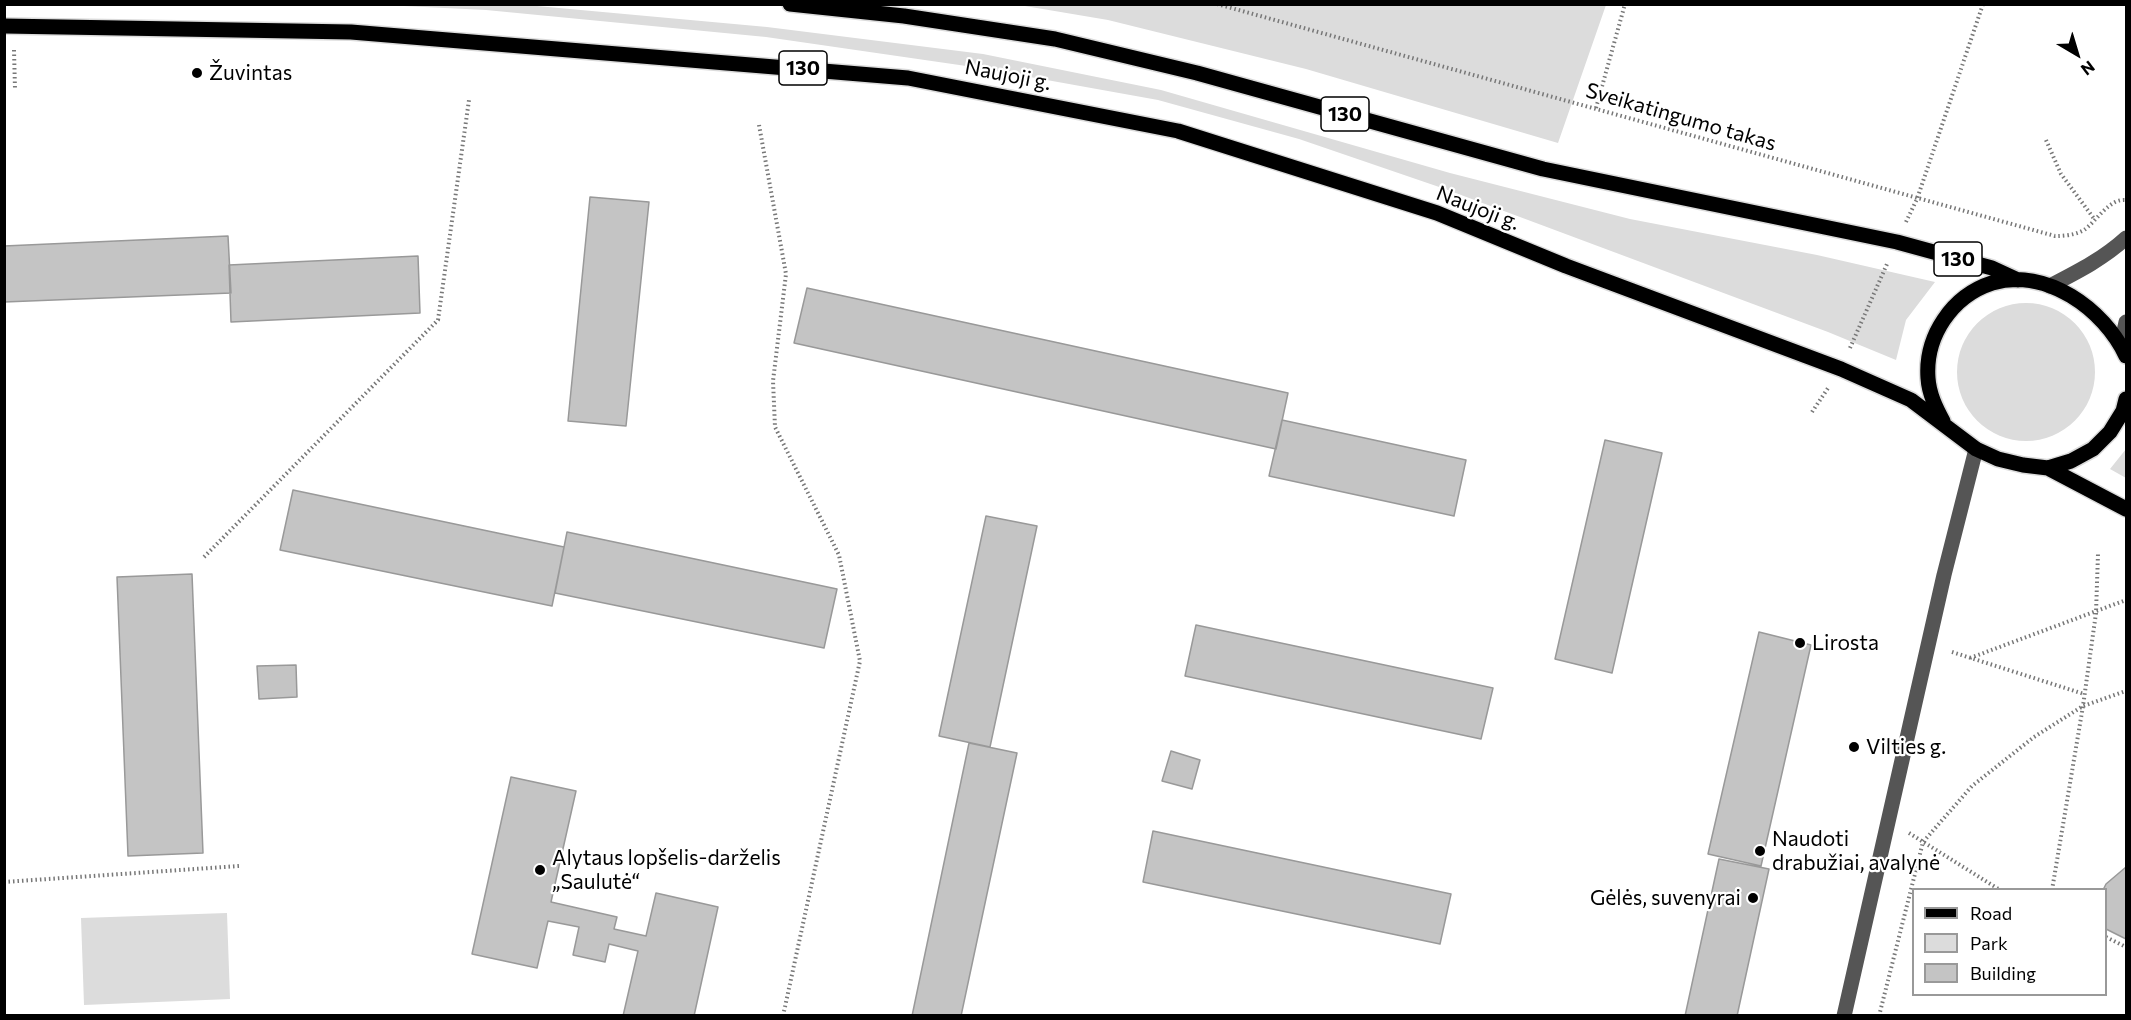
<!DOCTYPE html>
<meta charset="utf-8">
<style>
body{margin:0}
#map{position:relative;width:2131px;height:1020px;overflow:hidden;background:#fff;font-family:Commissioner,sans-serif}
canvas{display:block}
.frame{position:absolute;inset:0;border:6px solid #000;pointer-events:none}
.legend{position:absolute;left:1912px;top:888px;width:195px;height:108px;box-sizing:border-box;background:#fff;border:2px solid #999;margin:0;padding:8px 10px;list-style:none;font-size:18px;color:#000}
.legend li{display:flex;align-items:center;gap:12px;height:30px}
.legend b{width:30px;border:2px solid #999}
.north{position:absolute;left:2047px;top:24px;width:60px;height:60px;-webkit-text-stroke:4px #fff;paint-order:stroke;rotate:142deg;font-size:16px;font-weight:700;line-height:24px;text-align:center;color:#000}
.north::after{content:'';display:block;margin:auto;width:21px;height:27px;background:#000;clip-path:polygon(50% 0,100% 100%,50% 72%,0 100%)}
</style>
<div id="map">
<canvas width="2131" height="1020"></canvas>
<div class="frame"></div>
<ul class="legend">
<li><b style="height:8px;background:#000"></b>Road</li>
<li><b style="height:16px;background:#dcdcdc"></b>Park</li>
<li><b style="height:16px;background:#c4c4c4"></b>Building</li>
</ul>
<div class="north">N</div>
</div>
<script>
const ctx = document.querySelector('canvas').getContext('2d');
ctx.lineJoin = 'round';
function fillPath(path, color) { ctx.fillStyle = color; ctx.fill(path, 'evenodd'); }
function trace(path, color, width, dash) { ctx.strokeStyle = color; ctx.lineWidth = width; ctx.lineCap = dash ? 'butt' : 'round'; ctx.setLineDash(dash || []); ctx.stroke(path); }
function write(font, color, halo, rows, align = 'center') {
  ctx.font = font + ' Commissioner,sans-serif'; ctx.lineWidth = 4.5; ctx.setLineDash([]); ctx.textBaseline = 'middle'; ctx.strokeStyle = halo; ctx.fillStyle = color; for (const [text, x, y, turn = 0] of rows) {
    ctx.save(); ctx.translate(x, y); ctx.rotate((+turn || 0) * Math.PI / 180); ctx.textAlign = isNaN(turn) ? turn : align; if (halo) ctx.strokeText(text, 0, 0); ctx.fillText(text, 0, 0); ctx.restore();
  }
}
const green = new Path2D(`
 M383,5H526L767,27L983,54L1161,90L1450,173L1630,219L1817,255L1935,282L1906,320L1896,360L1828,332L1445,189L1299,139L1158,100L980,68L766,37L486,10Z
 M1019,5H1606L1558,143L1306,69L1108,20Z
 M1957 372a69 69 0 1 1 138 0a69 69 0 1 1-138 0Z
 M2126,449V478L2110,469Z
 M227,913L230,999L84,1005L81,918Z`);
const building = new Path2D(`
 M590,197L649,202L626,426L568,421Z
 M228,236L231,293L4,302V246Z
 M418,256L420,313L231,322L229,265Z
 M807,288L1288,393L1276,449L794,343Z
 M1282,420L1466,460L1454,516L1269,476Z
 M1605,440L1662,453L1612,673L1555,659Z
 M293,490L564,547L552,606L280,550Z
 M986,516L1037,526L990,747L939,736Z
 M567,532L837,589L824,648L555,593Z
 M192,574L203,853L128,856L117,577Z
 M1196,625L1493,688L1481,739L1185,676Z
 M1759,632L1811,645L1761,866L1708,854Z
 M296,665L297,697L259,699L257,666Z
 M969,743L1017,753L961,1016H912Z
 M1171,751L1200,760L1192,789L1162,781Z
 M511,777L576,791L551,902L617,917L614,929L646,936L656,893L718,907L694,1016H623L638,951L609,944L605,962L573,955L579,927L548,921L537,968L472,954Z
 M1153,831L1451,894L1440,944L1143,882Z
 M1719,859L1769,869L1737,1016H1685Z
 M2126,867V939L2106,929V890H2103L2106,884Z`);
const path = new Path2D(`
 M1217,4L2055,236C2064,236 2075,235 2084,230C2097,221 2109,198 2126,200
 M14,50L15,89
 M1596,108L1625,4
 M759,125L786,274L773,381L775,427L839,555L860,661L783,1016
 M2046,140L2061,174L2095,220
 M1906,222L1917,199L1983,4
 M1850,348L1887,264
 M1812,412L1828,388
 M204,557L438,320L469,100
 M1952,652L2084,694
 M1970,658L2126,600
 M1909,833L2000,890
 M4,882L239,866
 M2052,890L2083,706L2096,613L2098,554
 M2106,937L2126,947
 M1879,1016L1923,842L1972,786L2034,737L2083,706L2126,691`);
const minor = new Path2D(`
 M2050,286C2077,272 2103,259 2126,238
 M2121,345L2126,322
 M1844,1016L1944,575L1976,449`);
const major = new Path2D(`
 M790,4L904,16L1055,39L1197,73L1543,169L1897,242L1992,268L2018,280
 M4,26L351,32L908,78L1178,131L1437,213L1566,266L1841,369L1911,400L1976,449L1998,459L2023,465L2048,468L2071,461L2093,449L2110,432L2123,411L2126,399
 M1943,421C1936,408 1929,394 1928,378C1925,336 1952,296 1992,283C2046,267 2104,309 2126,356
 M2048,468L2126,509`);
const markers = [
 [197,73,6,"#000"],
 [1800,643,6,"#000"],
 [1854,747,6,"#000"],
 [1760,851,6,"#000"],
 [540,870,6,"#000"],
 [1753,898,6,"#000"]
];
const shields = [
 [803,68,48],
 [1345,114,48],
 [1958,259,48]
];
const shieldNames = [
 ["130",803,68],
 ["130",1345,114],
 ["130",1958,259]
];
const poiNames = [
 ["Žuvintas",209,73],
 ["Lirosta",1812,643],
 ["Vilties g.",1866,747],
 ["Naudoti",1772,839],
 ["drabužiai, avalynė",1772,863],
 ["Alytaus lopšelis-darželis",552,858],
 ["„Saulutė“",552,882],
 ["Gėlės, suvenyrai",1741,898,"right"]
];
const streetNames = [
 ["Naujoji g.",1008,75,11],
 ["Sveikatingumo takas",1681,117,16],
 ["Naujoji g.",1478,208,21]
];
fillPath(green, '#dcdcdc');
fillPath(building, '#c4c4c4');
trace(building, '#999', 1.5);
trace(major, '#dbdbdb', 18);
trace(path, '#777', 4, [1.5, 3]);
trace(minor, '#555', 15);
trace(major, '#000', 15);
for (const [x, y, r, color] of markers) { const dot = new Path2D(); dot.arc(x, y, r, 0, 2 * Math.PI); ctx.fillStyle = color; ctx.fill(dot); trace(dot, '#fff', 2); }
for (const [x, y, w] of shields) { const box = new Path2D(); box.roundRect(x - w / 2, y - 17, w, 34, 4.5); ctx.fillStyle = '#fff'; ctx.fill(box); trace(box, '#000', 1.5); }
write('bold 20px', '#000', null, shieldNames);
write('21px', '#000', '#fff', poiNames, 'left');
write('21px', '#000', '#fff', streetNames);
</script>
